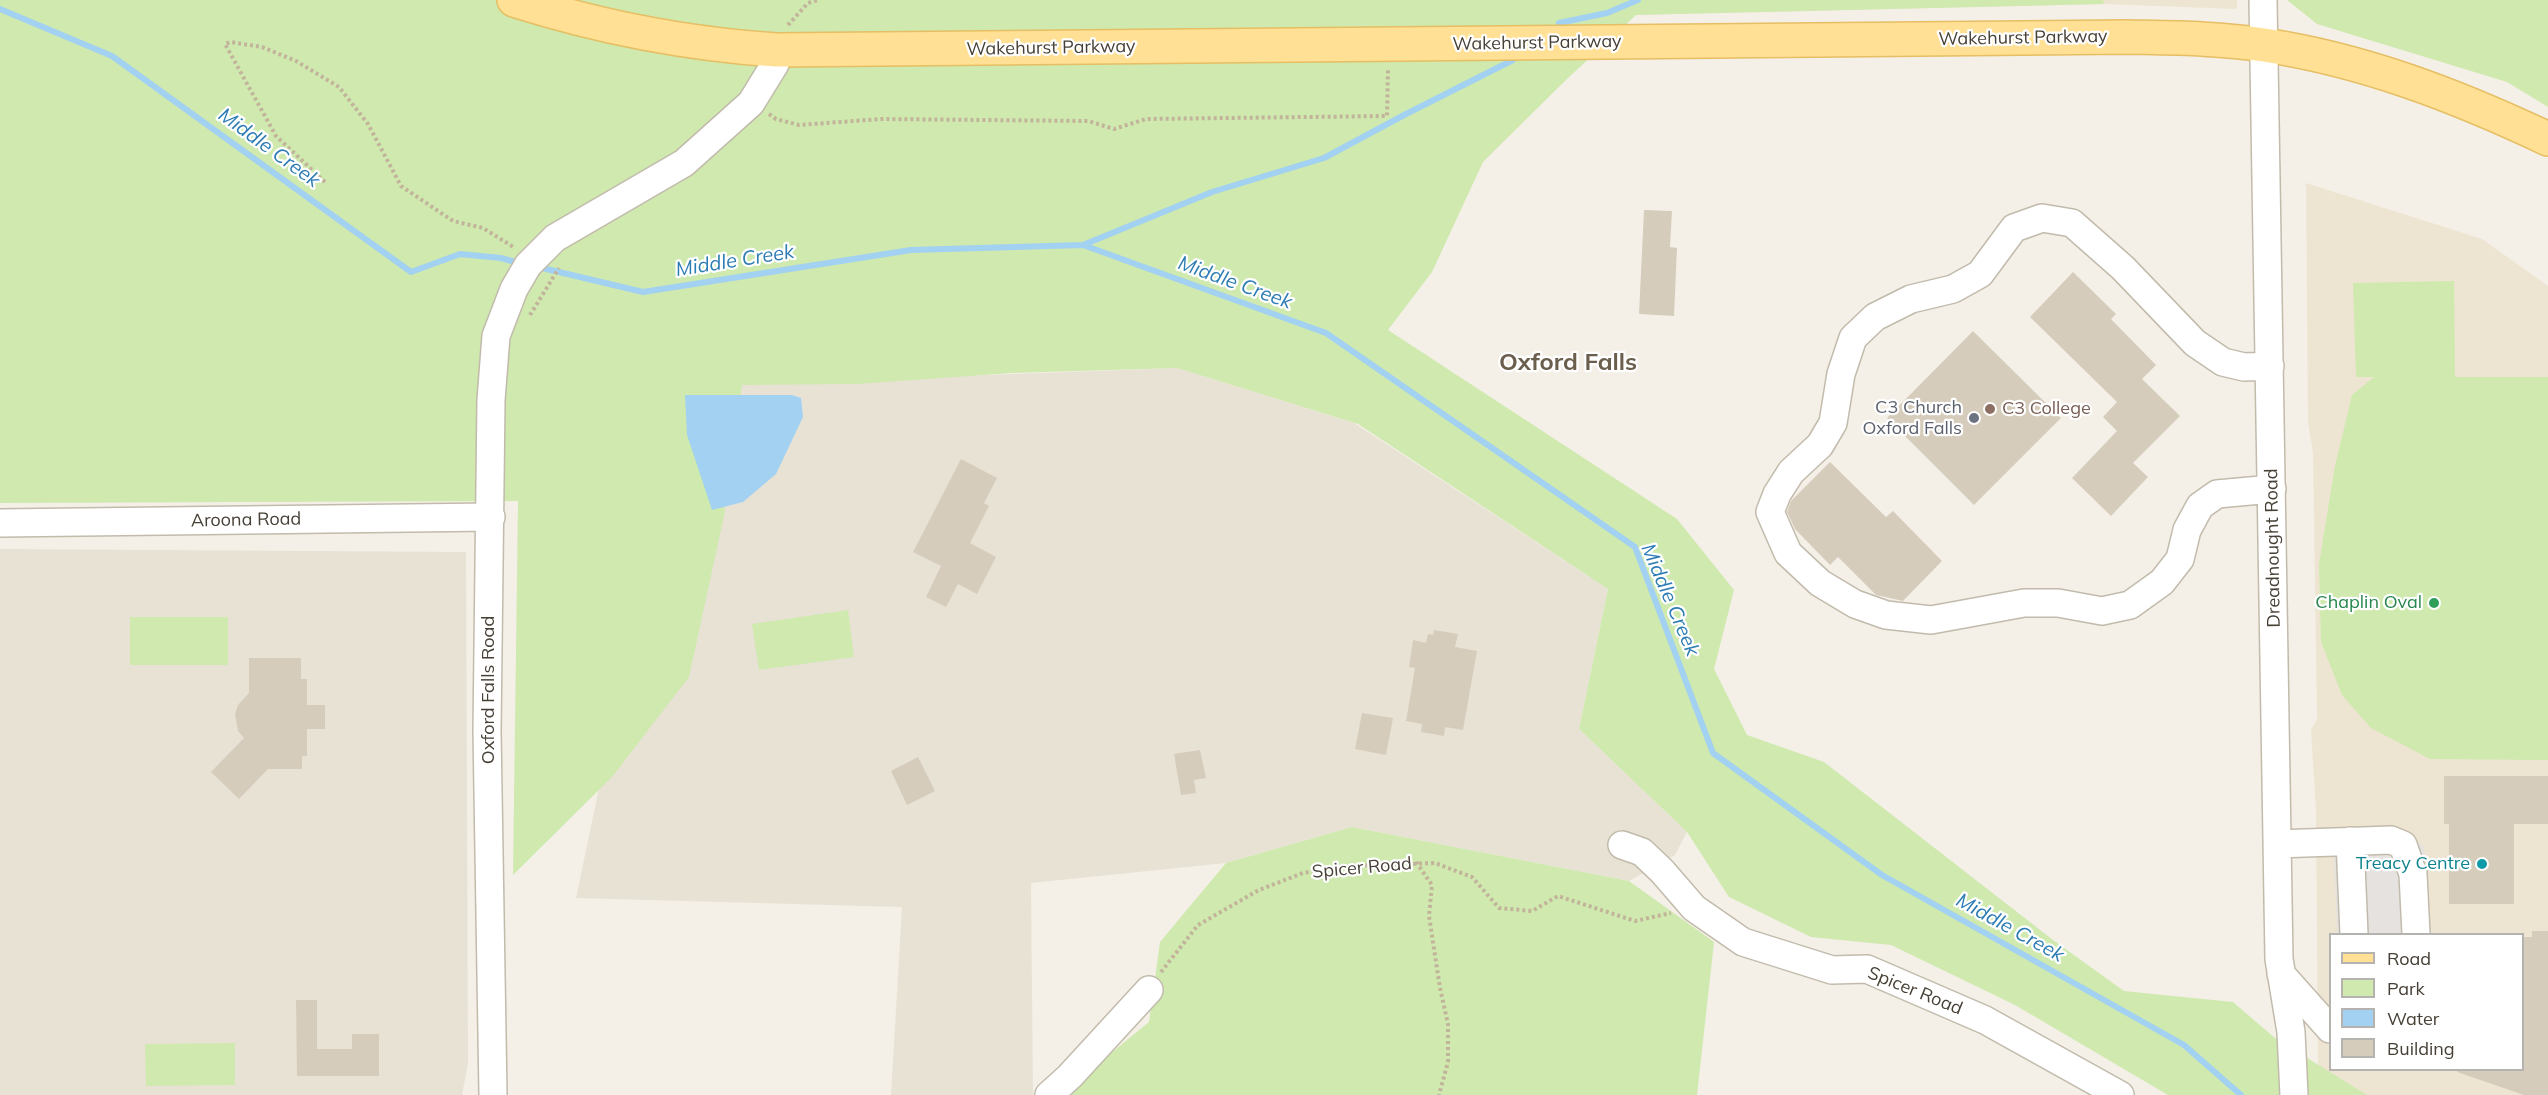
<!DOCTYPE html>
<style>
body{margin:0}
#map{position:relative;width:2548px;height:1095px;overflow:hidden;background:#f4f0e7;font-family:Mulish,sans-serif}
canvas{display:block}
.legend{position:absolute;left:2329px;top:933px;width:195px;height:138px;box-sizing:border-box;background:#fff;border:2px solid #b5b3af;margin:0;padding:8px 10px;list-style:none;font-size:18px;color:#474036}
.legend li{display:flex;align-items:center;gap:12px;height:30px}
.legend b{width:30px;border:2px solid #b5b3af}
</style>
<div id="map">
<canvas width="2548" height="1095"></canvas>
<ul class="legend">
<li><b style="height:8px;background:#ffe095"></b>Road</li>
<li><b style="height:16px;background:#cfe9af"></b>Park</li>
<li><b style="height:16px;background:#a2d1f2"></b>Water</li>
<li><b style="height:16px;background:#d6ccbc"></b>Building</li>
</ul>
</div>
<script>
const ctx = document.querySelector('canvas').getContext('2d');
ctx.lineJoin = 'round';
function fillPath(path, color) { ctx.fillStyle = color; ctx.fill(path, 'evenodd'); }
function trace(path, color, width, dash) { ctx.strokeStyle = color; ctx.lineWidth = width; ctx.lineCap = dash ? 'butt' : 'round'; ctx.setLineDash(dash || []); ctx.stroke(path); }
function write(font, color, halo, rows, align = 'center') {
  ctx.font = font + ' Mulish,sans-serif'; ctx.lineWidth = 4.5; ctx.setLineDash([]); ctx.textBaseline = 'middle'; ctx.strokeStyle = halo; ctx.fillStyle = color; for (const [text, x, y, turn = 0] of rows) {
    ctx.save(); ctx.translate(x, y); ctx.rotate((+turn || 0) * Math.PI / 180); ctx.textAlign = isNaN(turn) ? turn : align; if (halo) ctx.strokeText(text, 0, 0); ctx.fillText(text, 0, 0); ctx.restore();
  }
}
const residential = new Path2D(`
 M1177,368L1354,423L1608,589L1579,729L1687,832L1675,855L1629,881L1352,827L1226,863L1031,883L1033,1095H891L902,907L576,898L683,386Z
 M0,549L466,552L468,1064L462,1095H0Z`);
const education = new Path2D(`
 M1635,0H2237V9L2104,4L1636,15Z
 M2306,183L2482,239L2548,286V1095H2331L2318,1070L2316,812L2311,730L2317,719L2313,453L2308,422ZM2330,934H2522V1070H2330Z`);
const green = new Path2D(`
 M0,0H2103L2104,4L1636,15L1568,78L1483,162L1432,272L1388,330L1677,519L1734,590L1714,669L1747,735L1824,762L2053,940L2124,991L2233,1002L2275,1038L2367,1095H2168L2015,1005L1891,945L1811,937L1729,897L1687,832L1579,729L1608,589L1358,424L1177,368L1012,373L857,384L742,385L724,516L689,677L612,777L513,875L518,501L0,503Z
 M2287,0H2548V107L2507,82L2317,24Z
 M2454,281L2455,377H2548V760L2430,759L2371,728L2342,695L2321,642L2319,564L2335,466L2352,395L2374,377H2356L2353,283Z
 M848,610L854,657L759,670L752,624Z
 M130,617H228V665H130Z
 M1352,827L1629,881L1714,942L1697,1095H1060L1149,1022L1160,942L1226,863Z
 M235,1043V1085L146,1086L145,1044Z`);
const parking = new Path2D(`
 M2333,829L2408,834L2424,847L2431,934H2337Z`);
const water = new Path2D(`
 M685,395H792L801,398L803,417L776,474L743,502L712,510L687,435Z`);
const stream = new Path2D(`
 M0,9L112,56L411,272L460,254L501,258L522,264
 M1559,23L1607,13L1638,0
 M1083,245L1212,192L1324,158L1406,114L1513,60
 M538,267L643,292L911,250L1083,245L1326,333L1635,547L1713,753L1882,875L2184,1045L2241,1095`);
const building = new Path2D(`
 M1644,210L1672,211L1670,247L1677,248L1674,316L1639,314Z
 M2073,272L2116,314L2111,319L2156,365L2142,379L2180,416L2133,463L2148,477L2111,516L2072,478L2117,431L2103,417L2117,402L2030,317Z
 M1973,331L2061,418L1974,505L1887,418Z
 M961,459L997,478L984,503L989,506L970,543L996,557L977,594L958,584L946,607L926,597L941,566L913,552Z
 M1830,462L1886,517L1893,511L1942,561L1903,601L1876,595L1838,557L1830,565L1795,529L1787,512L1791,501Z
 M1434,630L1458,634L1455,647L1477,651L1463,730L1445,727L1444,736L1421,732L1422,724L1406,721L1415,668L1409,667L1413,640L1426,643L1428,634L1433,635Z
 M249,658H301V679H307V705H325V729H307V756H302V769H268L239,799L211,772L244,738L238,731L235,714L238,705L249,693Z
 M1362,713L1393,718L1386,755L1355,749Z
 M1200,750L1206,778L1194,780L1196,793L1181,795L1174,754Z
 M918,757L935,791L907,805L891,771Z
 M2444,776H2548V824H2514V904H2449V824H2444Z
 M2532,931H2548V1095H2524L2457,1072L2458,1070H2523V937H2532Z
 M296,1000H317V1049H352V1034H379V1076H297Z`);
const path = new Path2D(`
 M788,25L808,3L818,0
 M769,114L776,119L799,125L881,119L1088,121L1114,129L1146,119L1387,116L1388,69
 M325,182L276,136L225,44L230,42L262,47L296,61L339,87L368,124L401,186L453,221L483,228L515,248
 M530,315L559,268
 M1416,862L1432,885L1429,916L1440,988L1448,1024V1062L1439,1095
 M1161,972L1198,925L1259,890L1303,873L1347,866L1435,863L1472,877L1499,908L1532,911L1558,896L1635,921L1671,913`);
const minor = new Path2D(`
 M2263,0L2279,959L2291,1032L2294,1095
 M2270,366L2244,367L2223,362L2195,343L2123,268L2072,223L2042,218L2014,228L1980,274L1953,289L1911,299L1875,317L1853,338L1841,374L1833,423L1820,445L1791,472L1777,494L1770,512L1788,553L1820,583L1855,604L1886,615L1931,620L2024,603H2058L2102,611L2130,605L2162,582L2180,559L2187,530L2200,506L2217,494L2272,489
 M0,523L491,517
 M2350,841L2354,934
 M2277,844L2391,840L2403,845L2413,874L2416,934
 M1622,845L1642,852L1662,871L1694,908L1743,942L1832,970L1867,969L1985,1020L2120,1095
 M2281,974L2330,1029
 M493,1095L487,731L491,400L496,336L514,289L528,265L555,238L684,163L751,103L775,64L776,50
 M1049,1095L1070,1076L1149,990`);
const major = new Path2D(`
 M514,0C599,27 687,44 776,50L2127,37C2173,38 2218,38 2264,45C2364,60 2457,96 2548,139`);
const markers = [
 [1990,409,6,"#8d6e63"],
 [1974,418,6,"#6b7280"],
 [2434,603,6,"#2e9e5b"],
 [2482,864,6,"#0f9aa8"]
];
const streetNames = [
 ["Wakehurst Parkway",2023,38,-1],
 ["Wakehurst Parkway",1537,43,-1],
 ["Wakehurst Parkway",1051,48,-1],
 ["Aroona Road",246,520,-1],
 ["Dreadnought Road",2273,548,-91],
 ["Oxford Falls Road",489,690,-90],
 ["Spicer Road",1362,868,-5],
 ["Spicer Road",1915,991,22]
];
const worshipNames = [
 ["C3 Church",1962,408],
 ["Oxford Falls",1962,429]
];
const educationNames = [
 ["C3 College",2002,409]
];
const leisureNames = [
 ["Chaplin Oval",2422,603]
];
const cultureNames = [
 ["Treacy Centre",2470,864]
];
const waterNames = [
 ["Middle Creek",269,148,36],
 ["Middle Creek",735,261,-9],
 ["Middle Creek",1235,283,20],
 ["Middle Creek",1670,600,67],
 ["Middle Creek",2010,928,29]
];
const districtNames = [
 ["Oxford Falls",1568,363]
];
fillPath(residential, '#e8e2d5');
fillPath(education, '#ede5d1');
fillPath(green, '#cfe9af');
fillPath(parking, '#e5e2df');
fillPath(water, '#a2d1f2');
trace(stream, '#a2d1f2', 6);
fillPath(building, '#d6ccbc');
trace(minor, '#c2bbac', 30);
trace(major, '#e6be63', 36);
trace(path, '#c2b49a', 4, [3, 3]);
trace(minor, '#fff', 27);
trace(major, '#ffe095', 33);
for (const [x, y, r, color] of markers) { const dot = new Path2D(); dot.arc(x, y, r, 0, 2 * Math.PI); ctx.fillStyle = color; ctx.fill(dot); trace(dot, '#fff', 2); }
write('18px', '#474036', '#fff', streetNames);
write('18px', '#5b616d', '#fff', worshipNames, 'right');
write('18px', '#785e54', '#fff', educationNames, 'left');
write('18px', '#27864d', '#fff', leisureNames, 'right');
write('18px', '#0d838f', '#fff', cultureNames, 'right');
write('italic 20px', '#2d7cb5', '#fff', waterNames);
write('bold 24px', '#6a5e4d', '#fff', districtNames);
</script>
